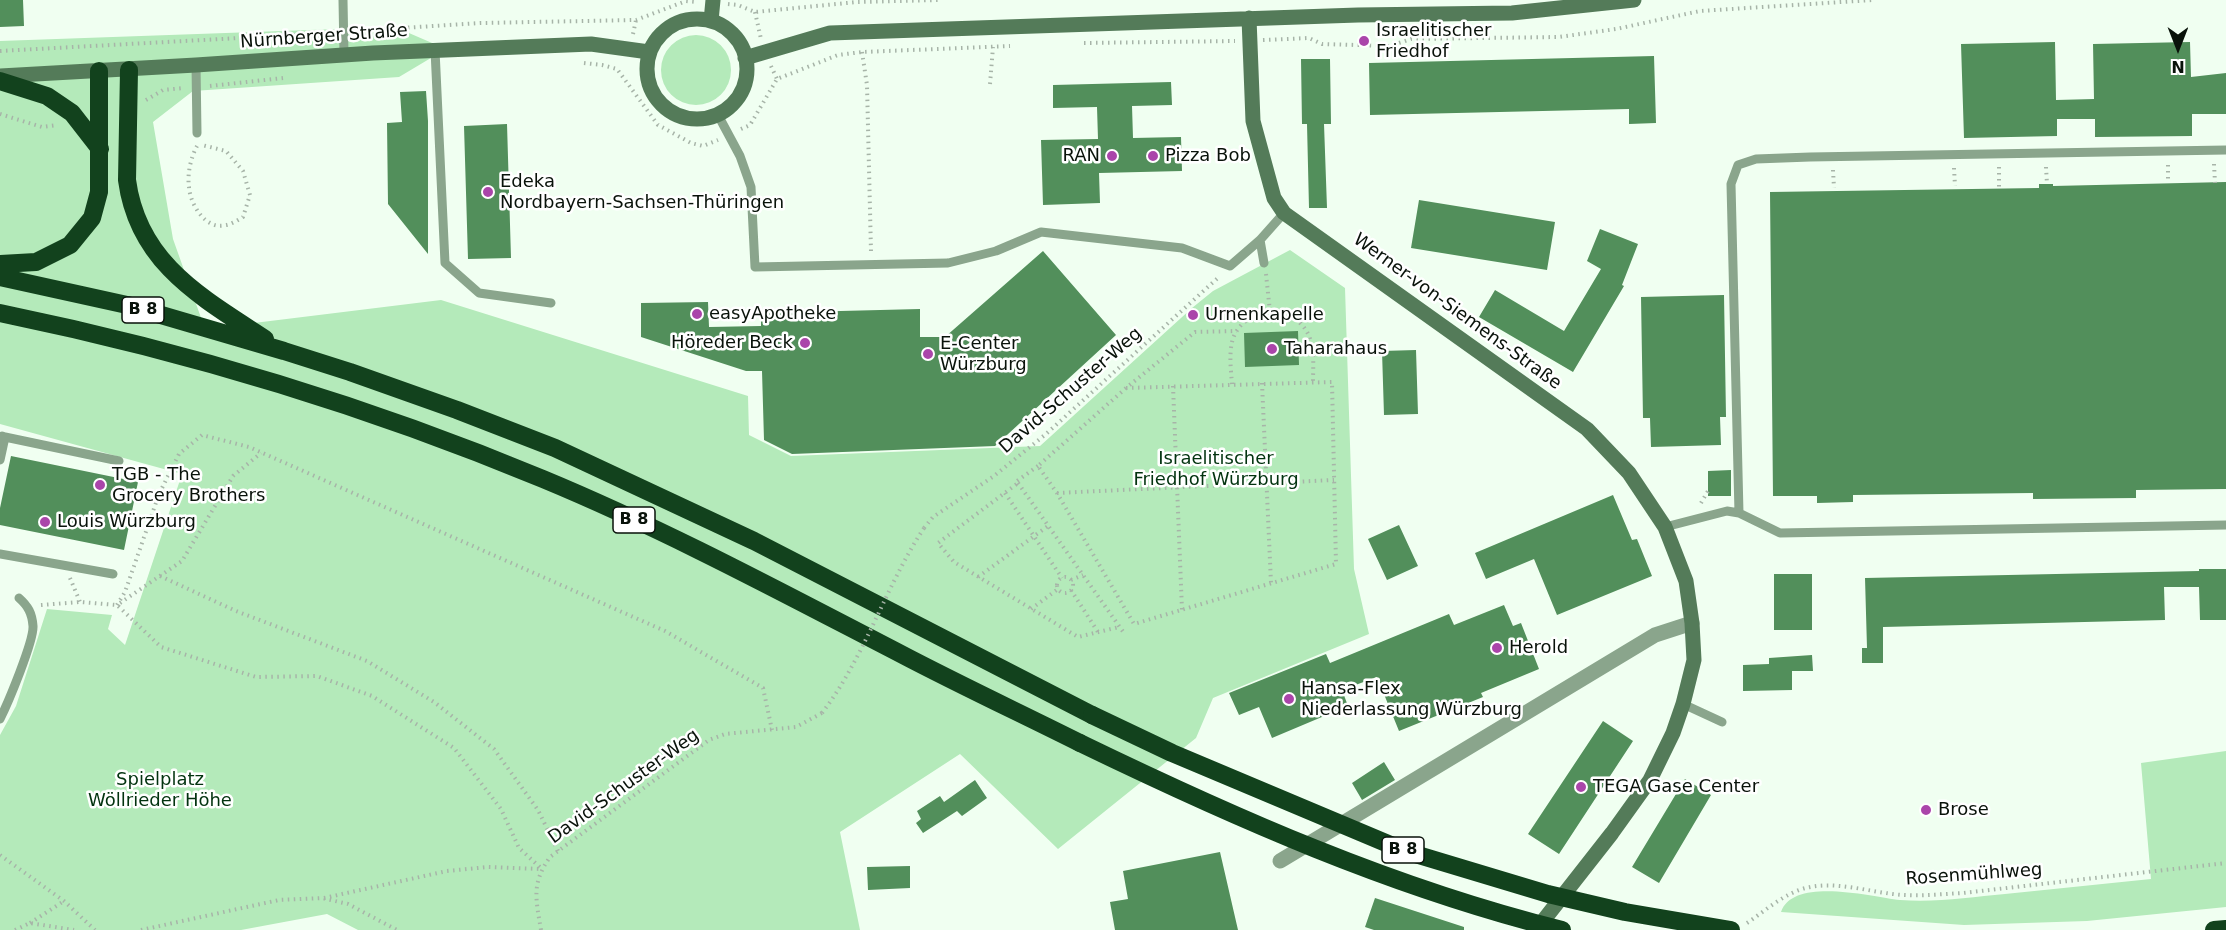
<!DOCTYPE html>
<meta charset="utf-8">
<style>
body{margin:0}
#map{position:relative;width:2226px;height:930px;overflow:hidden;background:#f0fff1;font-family:"DejaVu Sans",sans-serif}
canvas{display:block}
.north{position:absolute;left:2148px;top:18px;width:60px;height:60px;-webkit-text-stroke:4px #fff;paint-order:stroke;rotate:180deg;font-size:16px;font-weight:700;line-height:24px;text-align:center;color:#09120a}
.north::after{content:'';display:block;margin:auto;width:21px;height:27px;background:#09120a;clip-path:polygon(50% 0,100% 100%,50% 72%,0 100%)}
</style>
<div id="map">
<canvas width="2226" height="930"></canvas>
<div class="north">N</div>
</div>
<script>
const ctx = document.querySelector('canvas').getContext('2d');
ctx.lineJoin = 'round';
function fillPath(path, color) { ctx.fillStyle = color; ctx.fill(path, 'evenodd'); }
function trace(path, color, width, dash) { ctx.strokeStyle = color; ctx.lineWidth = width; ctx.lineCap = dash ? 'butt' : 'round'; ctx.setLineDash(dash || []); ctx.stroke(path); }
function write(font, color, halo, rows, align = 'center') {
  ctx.font = font + ' "DejaVu Sans",sans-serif'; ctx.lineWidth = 5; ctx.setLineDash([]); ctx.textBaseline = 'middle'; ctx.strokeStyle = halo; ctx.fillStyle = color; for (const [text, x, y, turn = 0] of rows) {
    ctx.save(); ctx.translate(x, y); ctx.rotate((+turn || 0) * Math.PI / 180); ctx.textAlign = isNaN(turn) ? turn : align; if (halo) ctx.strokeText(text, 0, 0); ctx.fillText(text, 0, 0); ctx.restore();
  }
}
const green = new Path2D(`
 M395,27L446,49L399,77L193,91L153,122L173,239L205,329L441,300L748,396L749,435L791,456L1040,446L1192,308L1213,291L1290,250L1345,288L1354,569L1369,634L1213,698L1196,738L1058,849L960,754L840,832L860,930H358L327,914L241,930H0V735L16,706L47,609L112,615L108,629L125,645L182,474L0,424V41Z
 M661 70a35 35 0 1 1 70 0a35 35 0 1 1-70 0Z
 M2226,751V907L2087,921L1964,925L1781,912C1793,876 1873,897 1900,900C1935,903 1971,897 2005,894C2054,889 2102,884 2151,879L2141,763Z`);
const building = new Path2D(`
 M0,0H23L24,26L0,27Z
 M2055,42L2056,100L2094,99L2093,44L2190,42L2191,77L2226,73V114H2192V136L2095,137V119H2057V136L1964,138L1961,44Z
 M1654,56L1656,123L1629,124V109L1370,115L1369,63Z
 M1301,59H1330L1331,124H1324L1327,208H1309L1307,124H1302Z
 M1171,82L1172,105L1132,106L1133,138L1181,137L1182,171L1099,173L1100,203L1043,205L1041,140L1098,139L1097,107L1053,108V85Z
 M426,91L428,121V254L388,204L387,123L402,122L400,92Z
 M507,124L511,258L468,259L464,126Z
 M2226,182V489L2136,490V498L2033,499V493L1853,495V502L1817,503V496H1773L1770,192L2039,188V184H2053V186Z
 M1419,200L1555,222L1547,270L1411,248Z
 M1600,229L1638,244L1622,285L1624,286L1573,372L1479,317L1495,290L1564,331L1601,269L1587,261Z
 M1043,251L1116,335L995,446L792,454L764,440L762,371H746L641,337V303L708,302L709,327L761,326V313L920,309V337H945Z
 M1724,295L1726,417H1720L1721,445L1651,447L1650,418H1643L1641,297Z
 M1298,331L1299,365L1245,367L1244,333Z
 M1416,350L1418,414L1384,415L1382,351Z
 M11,456L138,482L124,550L0,525V508Z
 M1731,470V496H1708V471Z
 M1613,495L1632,540L1637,539L1652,576L1557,615L1534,559L1486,579L1475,553Z
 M1399,525L1418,566L1387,580L1368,539Z
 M2199,569H2226V620H2200L2199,587H2164L2165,620L1883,627V663H1862V648H1867L1865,578L2199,571Z
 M1774,574H1812V630H1774Z
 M1504,605L1513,626L1521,623L1539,669L1481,693L1483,697L1399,731L1377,677L1342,690L1348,706L1272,738L1259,707L1239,715L1229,693L1326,654L1330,663L1449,614L1454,625Z
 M1812,655L1813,671H1792V690L1743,691V665L1769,664V658Z
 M1603,721L1633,741L1559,854L1528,834Z
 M1384,762L1395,780L1362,800L1352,783Z
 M1685,779L1711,795L1659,883L1632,867Z
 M975,780L987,798L962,816L957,811L923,833L916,823L921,819L917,811L940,796L944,802Z
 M1220,852L1238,930H1115L1110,902L1128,899L1123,871Z
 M910,866V888L868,890L867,867Z
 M1375,898L1464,927V930H1374L1365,927Z`);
const path = new Path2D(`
 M728,4L738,5L755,12L857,2L939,0
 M755,12L761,39
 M354,31L481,23L636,20L686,1L697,2
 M633,34L636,20
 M1263,40L1309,38L1322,44L1390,46L1411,39L1559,37L1616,29L1700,11L1873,0
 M1084,43L1235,41
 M0,51L332,33
 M862,52L867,85L871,252
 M584,63L602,65L617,69L658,125L691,143L703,146L718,140
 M771,66L777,79
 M990,84L993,47
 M210,86L283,78
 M146,100L163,90L184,88
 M0,114L42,127L57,125
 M741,129L750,125L777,79L838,55L862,52L1010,46
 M197,146C191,157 187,174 189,187C190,204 206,231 226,225C232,224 238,220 243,217L250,195L243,171L226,151L202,145
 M2214,164L2215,183
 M2168,165V181
 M1999,167V189
 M2046,167L2047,184
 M1954,168L1955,186
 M1833,170L1834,188
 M1266,274L1270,312
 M1262,383L1271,583
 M1232,384C1231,371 1229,355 1232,342C1239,312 1281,302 1302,325C1316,340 1313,363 1313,382
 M1173,386L1182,610
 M1126,388L1332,382L1336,564L1134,624L1057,493L1038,466L1126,388L1195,332L1237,331
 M1038,466L1017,481L1018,483L938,543L954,562L1078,637L1119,627
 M1018,483L1124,633
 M1005,493L1062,578
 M1057,493L1334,480
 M1701,503L1708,491
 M924,528L933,517L994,476L1046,434L1220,276
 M160,576L236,611L367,661L434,702L494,749L538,810L558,851
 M978,577L1048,526
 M1057 585a8 8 0 1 1 16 0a8 8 0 1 1-16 0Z
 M70,578L80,602
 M1071,580L1083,575
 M1071,590L1098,632
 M120,603L182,561L233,476L261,453
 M41,605L80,602L117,605L161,647L256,677L317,676L372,696L454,748L501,809L519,848L542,869
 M117,605L125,592L159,494L179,454L202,435L249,447L665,631L763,688L772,730
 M1031,609L1058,589
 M0,855L64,901L95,930
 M324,898L447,871L488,867L541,869
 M30,923L64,901
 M1747,923C1765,911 1781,896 1802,889C1834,879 1871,893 1903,895C1923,896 1943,894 1963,893L2226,863
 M15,930L30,923L74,930
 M141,930L279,900L322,898L348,904L397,930
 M541,930C536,899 531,884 550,857L709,740L725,734L796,727L822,713`);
const lane = new Path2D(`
 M343,0L344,54
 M435,50L445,263L479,293L551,303
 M196,65L197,133
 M718,115L740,156L751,187L755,267L948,263L996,251L1041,232L1182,248L1230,266L1260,240L1284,213
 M1260,240L1264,263
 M5,437L119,461
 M0,460L5,437L2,436
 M1739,513L1731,184L1738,165L1756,159L1810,157L2226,150
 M1665,527L1727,511L1739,513L1780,533L2226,525
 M0,554L113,574
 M1683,704L1722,722
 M0,719C8,703 34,641 33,626C32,613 28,606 19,598`);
const street = new Path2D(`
 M1280,861L1655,635L1692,623`);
const secondary = new Path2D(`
 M1249,18L1253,121L1274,198L1284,213L1587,429L1629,473L1665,527L1686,581L1692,623L1694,660L1683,704L1673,733L1650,780L1612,833L1536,930
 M647 69a50 50 0 1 1 100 0a50 50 0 1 1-100 0Z
 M711,21L713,0
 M745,58L830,33L1358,15L1512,13L1634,0
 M0,76L196,65L373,53L591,44L649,52`);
const highway = new Path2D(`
 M129,70L127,180C138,263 201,297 265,339
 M0,81L47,96L72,113L100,149
 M0,264L36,262L70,245L92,218L99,192V71
 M0,277L127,305L284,351L350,372L457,410L555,448L754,541L1092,715
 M0,313C185,351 368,406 543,479C666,530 783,593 901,654C960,685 1020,713 1080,743
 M2214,930L2226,929`);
const pathBridge = new Path2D(`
 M822,713C865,657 885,587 924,528`);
const highwayBridge = new Path2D(`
 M1092,715L1172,753L1405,851L1548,894L1625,912L1731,930
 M1080,743C1235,818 1393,888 1562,930`);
const markers = [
 [1364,41,6,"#aa45aa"],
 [1112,156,6,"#aa45aa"],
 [1153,156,6,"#aa45aa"],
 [488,192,6,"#aa45aa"],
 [697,314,6,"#aa45aa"],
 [1193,315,6,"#aa45aa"],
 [805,343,6,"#aa45aa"],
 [1272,349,6,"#aa45aa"],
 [928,354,6,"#aa45aa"],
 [100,485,6,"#aa45aa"],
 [45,522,6,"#aa45aa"],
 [1497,648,6,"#aa45aa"],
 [1289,699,6,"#aa45aa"],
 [1581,787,6,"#aa45aa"],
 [1926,810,6,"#aa45aa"]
];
const shields = [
 [143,310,42],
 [634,520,42],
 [1403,850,42]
];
const shieldNames = [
 ["B 8",143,310],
 ["B 8",634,520],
 ["B 8",1403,850]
];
const poiNames = [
 ["Israelitischer",1376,31],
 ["Friedhof",1376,52],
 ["RAN",1100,156,"right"],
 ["Pizza Bob",1165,156],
 ["Edeka",500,182],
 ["Nordbayern-Sachsen-Thüringen",500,203],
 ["easyApotheke",709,314],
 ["Urnenkapelle",1205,315],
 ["Höreder Beck",793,343,"right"],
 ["E-Center",940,344],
 ["Würzburg",940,365],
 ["Taharahaus",1284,349],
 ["TGB - The",112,475],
 ["Grocery Brothers",112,496],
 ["Louis Würzburg",57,522],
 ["Herold",1509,648],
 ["Hansa-Flex",1301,689],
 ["Niederlassung Würzburg",1301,710],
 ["TEGA Gase Center",1593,787],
 ["Brose",1938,810]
];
const streetNames = [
 ["Nürnberger Straße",324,37,-4],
 ["Werner-von-Siemens-Straße",1457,312,36],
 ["David-Schuster-Weg",1071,391,-41],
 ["David-Schuster-Weg",624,787,-36],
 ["Rosenmühlweg",1974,875,-4]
];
const parkNames = [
 ["Israelitischer",1216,459],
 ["Friedhof Würzburg",1216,480],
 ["Spielplatz",160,780],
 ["Wöllrieder Höhe",160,801]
];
fillPath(green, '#b4eaba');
fillPath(building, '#528f5b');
trace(path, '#a7b4a8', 4, [1.5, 4.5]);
trace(lane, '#8aa58c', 9);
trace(street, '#8aa58c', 15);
trace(secondary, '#547b59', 15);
trace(highway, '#12421d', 18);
trace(pathBridge, '#a7b4a8', 4, [1.5, 4.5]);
trace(highwayBridge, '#12421d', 18);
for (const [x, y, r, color] of markers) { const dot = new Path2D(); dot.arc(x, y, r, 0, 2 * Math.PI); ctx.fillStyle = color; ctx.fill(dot); trace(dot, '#fff', 2); }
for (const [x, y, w] of shields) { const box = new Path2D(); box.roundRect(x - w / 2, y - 13, w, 26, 4.5); ctx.fillStyle = '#fff'; ctx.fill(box); trace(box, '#09120a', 1.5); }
write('bold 16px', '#09120a', null, shieldNames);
write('18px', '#09120a', '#fff', poiNames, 'left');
write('18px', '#09120a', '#fff', streetNames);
write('18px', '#02330f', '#fff', parkNames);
</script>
